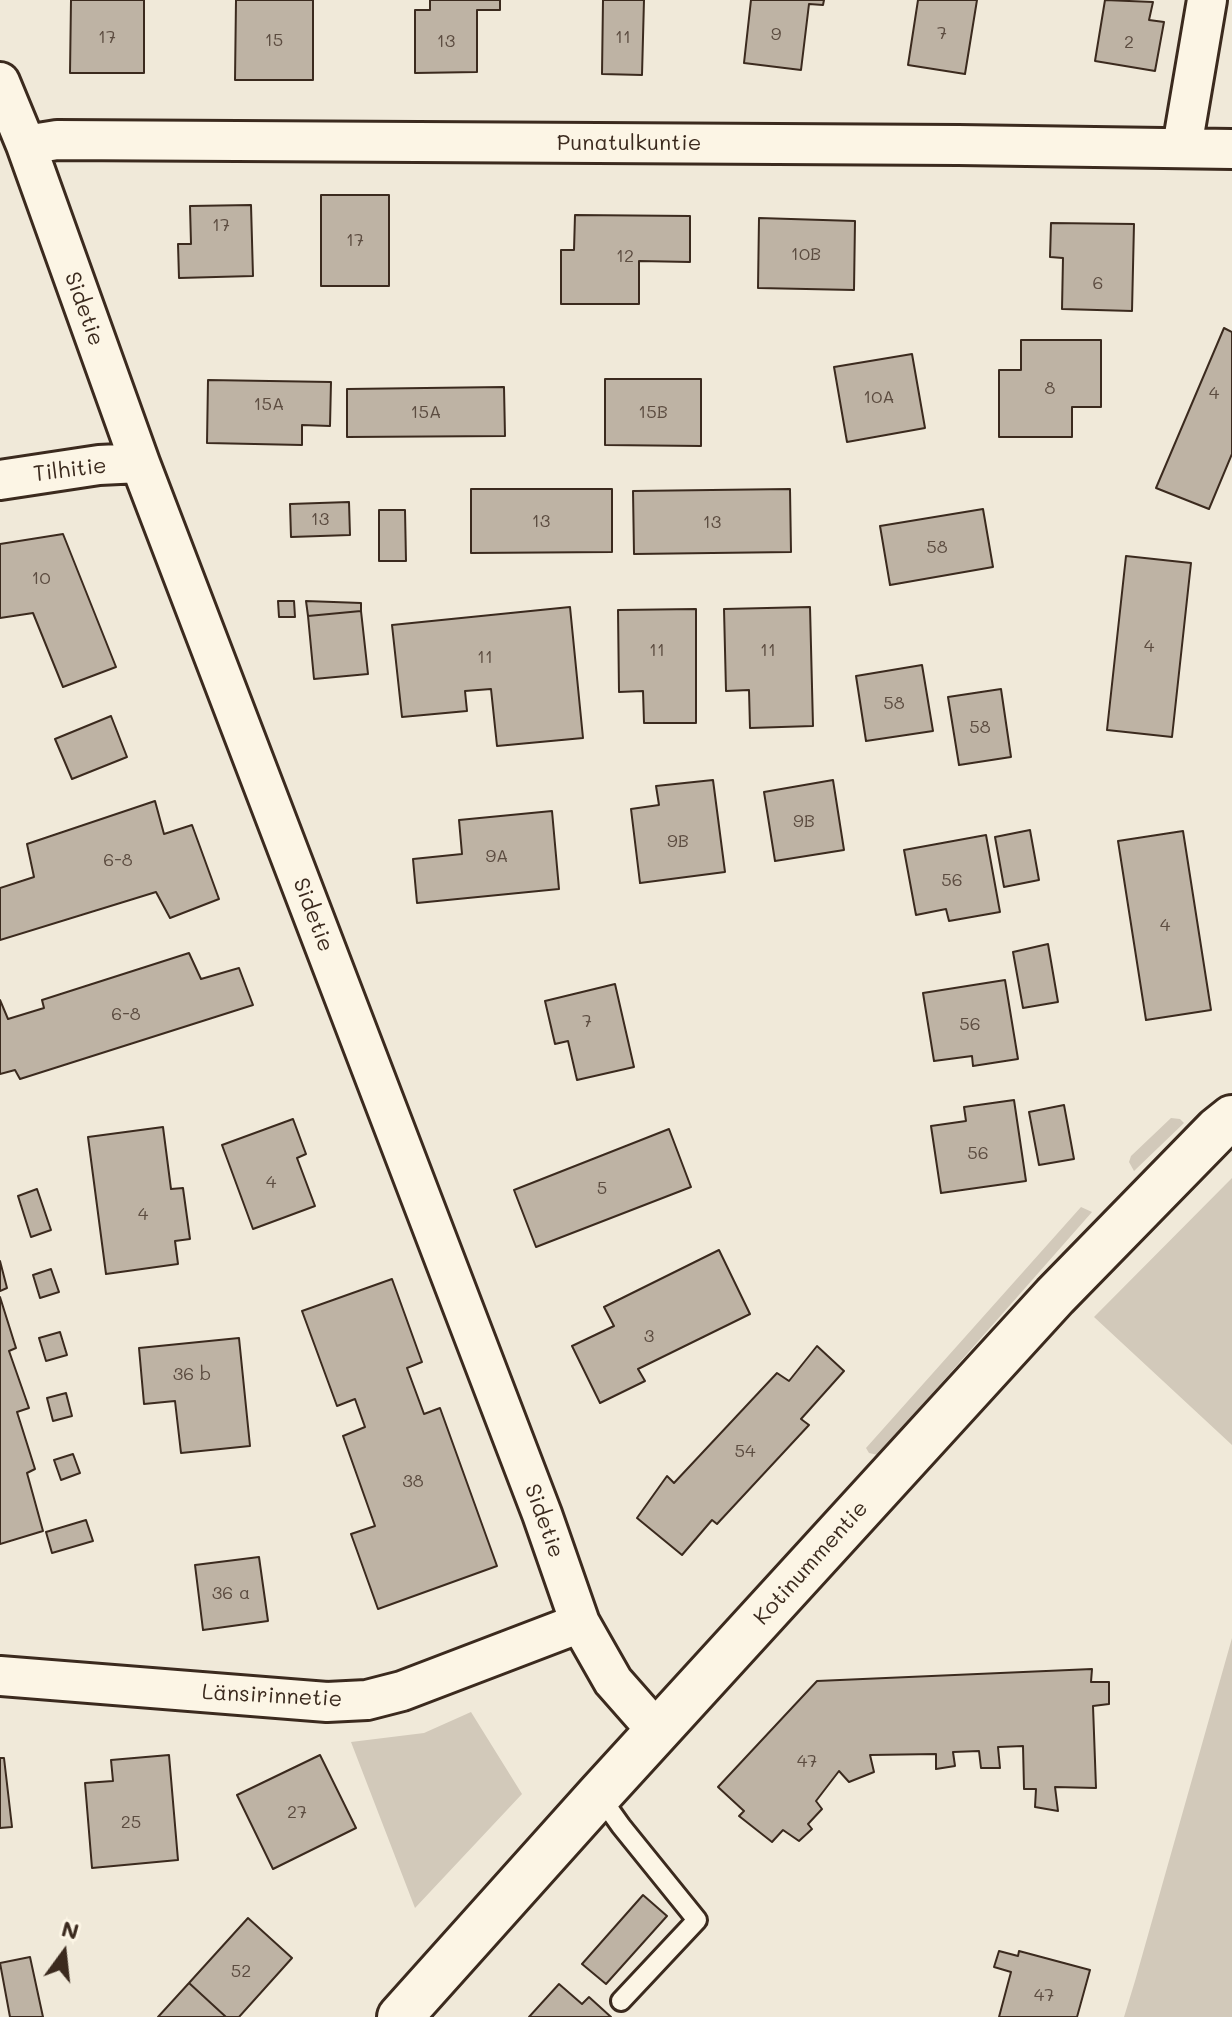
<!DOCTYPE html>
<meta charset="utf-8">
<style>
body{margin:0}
#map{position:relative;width:1232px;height:2017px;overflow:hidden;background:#f0e9d9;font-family:Mali,sans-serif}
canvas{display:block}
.north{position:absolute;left:24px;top:1913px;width:80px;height:80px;-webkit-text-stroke:6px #fcf5e5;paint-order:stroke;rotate:15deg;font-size:22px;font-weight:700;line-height:32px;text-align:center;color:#3b2a1e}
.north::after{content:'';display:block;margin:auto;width:28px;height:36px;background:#3b2a1e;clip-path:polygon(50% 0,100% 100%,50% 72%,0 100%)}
</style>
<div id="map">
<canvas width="1232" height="2017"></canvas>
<div class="north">N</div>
</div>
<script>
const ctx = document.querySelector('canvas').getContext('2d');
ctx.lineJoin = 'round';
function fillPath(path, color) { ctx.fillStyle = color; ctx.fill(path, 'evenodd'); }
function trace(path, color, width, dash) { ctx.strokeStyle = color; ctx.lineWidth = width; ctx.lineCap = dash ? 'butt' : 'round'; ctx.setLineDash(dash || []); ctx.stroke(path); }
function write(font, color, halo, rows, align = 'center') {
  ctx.font = font + ' Mali,sans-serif'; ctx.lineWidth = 7; ctx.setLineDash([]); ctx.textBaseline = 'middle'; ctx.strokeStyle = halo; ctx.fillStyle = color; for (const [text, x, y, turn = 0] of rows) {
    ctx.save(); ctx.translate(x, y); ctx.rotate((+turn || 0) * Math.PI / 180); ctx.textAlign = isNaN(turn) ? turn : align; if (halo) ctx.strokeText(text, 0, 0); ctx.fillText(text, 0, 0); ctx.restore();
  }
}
const green = new Path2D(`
 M1171,1118L1180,1119L1184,1123L1134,1171L1129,1162L1131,1156Z
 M1232,1178V1445L1094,1317Z
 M1081,1207L1092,1212L878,1455L869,1453L866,1448Z
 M1232,1638V2017H1124L1135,1981Z
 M471,1712L522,1794L415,1908L351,1742L424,1733Z`);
const building = new Path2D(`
 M71,0H144V73H70Z
 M236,0H313V80H235Z
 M430,0H500V10H477V72L415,73V10H430Z
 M603,0H644L642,75L602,74Z
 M751,0H824L823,5L809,4L801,70L744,63Z
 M918,0H977L965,74L908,65Z
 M1105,0L1153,2L1149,20L1164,22L1155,71L1095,61Z
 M321,195H389V286H321Z
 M251,205L253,276L179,278L178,244H191L190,206Z
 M575,215L690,216V262L639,261V304H561V250H574Z
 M759,218L855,221L854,290L758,288Z
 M1051,223L1134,224L1132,311L1062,309L1063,258L1050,257Z
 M1224,328L1232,332V454L1209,509L1156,488Z
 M1021,340H1101V407H1072V437H999V370H1021Z
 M912,354L925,428L847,442L834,367Z
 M605,379H701V446L605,445Z
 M208,380L331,382L330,426L302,425V445L207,443Z
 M504,387L505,436L347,437V389Z
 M471,489H612V552L471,553Z
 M790,489L791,552L634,554L633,491Z
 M349,502L350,535L291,537L290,504Z
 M983,509L993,567L890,585L880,526Z
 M379,510H405L406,561H379Z
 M63,534L116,667L63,687L33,613L0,618V544Z
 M1126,556L1191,563L1172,737L1107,730Z
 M278,601H294L295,617H279Z
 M306,601L361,603V611L308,616Z
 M570,607L583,738L497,746L491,689L465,691L467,711L402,717L392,625Z
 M810,607L813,726L750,728L749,690L726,691L724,609Z
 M696,609V723H644L643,691L619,692L618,610Z
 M361,611L368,674L314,679L308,616Z
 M922,665L933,731L866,741L856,676Z
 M1001,689L1011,757L959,765L948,697Z
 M111,716L127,757L72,779L55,739Z
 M713,780L725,872L640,883L631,809L659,805L656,786Z
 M833,780L844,850L775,861L764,792Z
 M155,801L164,834L192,825L219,899L170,918L156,892L0,940V888L34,877L27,844Z
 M552,811L559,889L417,903L413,859L462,854L459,820Z
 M1030,830L1039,880L1004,887L995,837Z
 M1183,831L1211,1010L1146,1020L1118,841Z
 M986,835L1000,912L949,921L946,909L916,915L904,850Z
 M1048,944L1058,1002L1023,1008L1013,952Z
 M189,953L201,979L239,968L253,1005L20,1079L15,1070L0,1074V1000L8,1019L44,1008L42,1000Z
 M1005,980L1018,1059L973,1066L972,1056L934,1061L923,993Z
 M615,984L634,1067L577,1080L568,1041L555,1044L545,1001Z
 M1014,1100L1026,1181L941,1193L931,1126L966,1121L964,1107Z
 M1064,1105L1074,1159L1039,1165L1029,1112Z
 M293,1119L306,1154L297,1158L315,1206L253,1229L222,1145Z
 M163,1127L171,1189L183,1188L190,1239L175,1241L178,1264L106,1274L88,1137Z
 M669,1129L691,1187L536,1247L514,1190Z
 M37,1189L51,1230L31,1237L18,1196Z
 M719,1250L750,1314L638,1369L645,1381L600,1403L572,1346L614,1326L604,1307Z
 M0,1261L7,1288L0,1291Z
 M51,1269L59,1292L40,1298L33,1275Z
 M392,1279L422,1362L407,1368L424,1414L440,1408L497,1566L378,1609L351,1534L375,1526L343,1436L365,1427L355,1399L337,1406L302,1311Z
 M0,1297L16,1348L9,1351L29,1408L17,1412L35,1469L27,1473L43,1531L0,1544Z
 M60,1332L67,1355L46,1361L39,1338Z
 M239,1338L250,1446L181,1453L175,1401L144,1404L139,1348Z
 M817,1346L844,1371L801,1419L809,1425L717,1524L712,1520L682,1555L637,1518L667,1476L674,1483L777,1373L789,1381Z
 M66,1393L72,1416L53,1421L47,1398Z
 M73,1454L80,1473L61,1480L54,1460Z
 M86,1520L93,1541L52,1553L46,1532Z
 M259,1557L268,1621L203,1630L195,1565Z
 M1092,1669L1091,1682H1109V1704L1093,1706L1096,1788L1055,1787L1058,1811L1035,1807L1036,1789H1024L1023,1746L998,1747L1000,1768H981L979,1751L953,1752L955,1766L936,1769V1754L870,1755L874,1772L849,1782L839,1771L816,1801L822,1809L808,1824L812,1829L799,1841L783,1830L772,1842L739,1816L744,1811L718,1787L817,1681Z
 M169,1755L178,1860L92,1868L85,1783L113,1781L111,1760Z
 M320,1755L356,1828L273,1869L237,1795Z
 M0,1758H4L12,1827L0,1828Z
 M643,1895L667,1916L606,1984L582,1964Z
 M248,1918L292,1958L239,2017H226L189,1983Z
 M999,1951L1018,1956L1019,1951L1090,1970L1077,2017H999L1011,1972L994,1967Z
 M30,1957L43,2017H10L0,1963Z
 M189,1983L226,2017H158Z
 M559,1984L582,2004L589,1997L611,2017H529Z`);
const lane = new Path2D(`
 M599,1795L621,1826L697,1920L621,2001`);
const street = new Path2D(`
 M0,82L26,145L140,463L542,1514L580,1623L613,1681L657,1731
 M26,145L57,140L958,145L1232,149
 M1182,147L1207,0
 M0,480L99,465L140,463
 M0,1676L327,1702L367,1700L402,1691L580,1623`);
const secondary = new Path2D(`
 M400,2017L599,1795L1055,1296L1217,1130L1232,1118`);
const numberNames = [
 ["7",942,33],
 ["9",776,34],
 ["17",107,37],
 ["11",623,37],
 ["15",274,40],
 ["13",446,41],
 ["2",1129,42],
 ["17",221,225],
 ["17",355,240],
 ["10B",806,254],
 ["12",625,256],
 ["6",1098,283],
 ["8",1050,388],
 ["4",1214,393],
 ["10A",879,397],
 ["15A",269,404],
 ["15A",426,412],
 ["15B",653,412],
 ["13",320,519],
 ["13",541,521],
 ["13",712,522],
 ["58",937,547],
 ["10",41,578],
 ["4",1149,646],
 ["11",657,650],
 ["11",768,650],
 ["11",485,657],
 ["58",894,703],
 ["58",980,727],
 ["9B",804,821],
 ["9B",678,841],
 ["9A",497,856],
 ["6-8",118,860],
 ["56",952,880],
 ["4",1165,925],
 ["6-8",126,1014],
 ["7",587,1021],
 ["56",970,1024],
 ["56",978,1153],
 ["4",271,1182],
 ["5",602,1188],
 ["4",143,1214],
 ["3",649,1336],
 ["36 b",192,1374],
 ["54",745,1451],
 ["38",413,1481],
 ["36 a",231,1593],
 ["47",807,1761],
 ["27",297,1812],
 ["25",131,1822],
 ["52",241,1971],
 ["47",1044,1995]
];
const streetNames = [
 ["Punatulkuntie",629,143],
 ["Sidetie",84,309,70],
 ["Tilhitie",70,470,-7],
 ["Sidetie",313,915,69],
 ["Sidetie",544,1521,70],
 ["Kotinummentie",811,1563,-48],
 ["Länsirinnetie",272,1696,3]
];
fillPath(green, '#d2c9ba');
fillPath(building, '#beb3a4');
trace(building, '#3b2a1e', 2);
trace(lane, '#3b2a1e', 24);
trace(street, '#3b2a1e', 44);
trace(secondary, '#3b2a1e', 50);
trace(lane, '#fcf5e5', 18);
trace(street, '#fcf5e5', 38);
trace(secondary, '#fcf5e5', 44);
write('18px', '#5c4c40', null, numberNames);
write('22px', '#3b2a1e', '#fcf5e5', streetNames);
</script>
